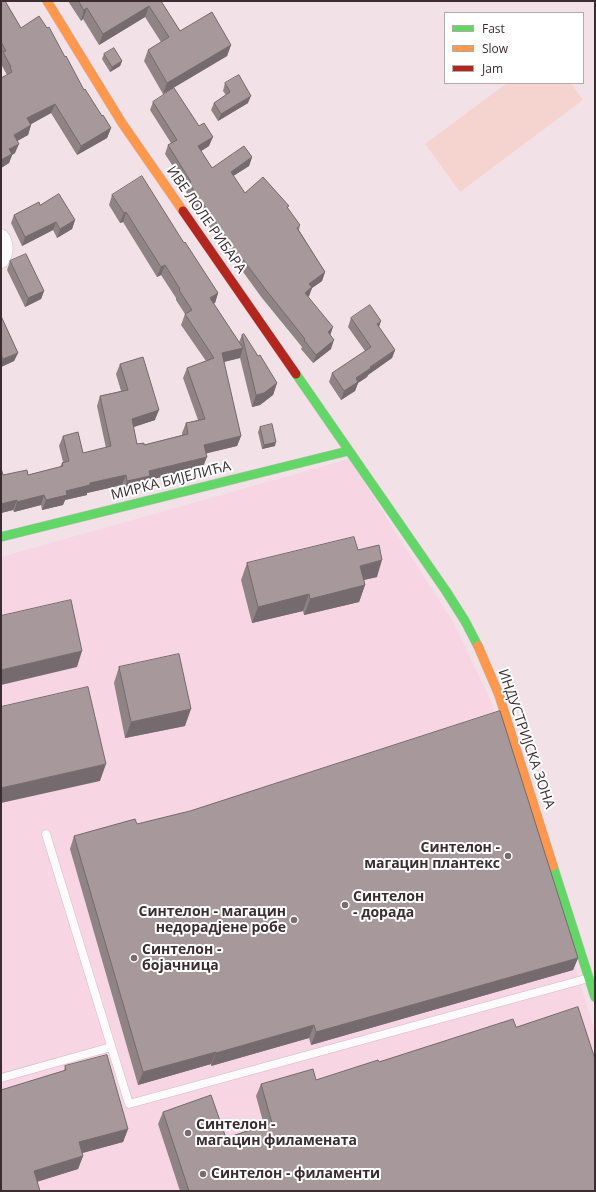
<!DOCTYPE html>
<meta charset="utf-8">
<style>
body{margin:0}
#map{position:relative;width:596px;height:1192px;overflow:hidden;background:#f3e1e8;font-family:"Open Sans",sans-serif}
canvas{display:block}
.frame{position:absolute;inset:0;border:2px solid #3b2c31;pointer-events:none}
.legend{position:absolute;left:444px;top:12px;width:140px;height:72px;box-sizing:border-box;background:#fff;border:1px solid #b1abad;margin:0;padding:5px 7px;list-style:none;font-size:12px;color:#3b2c31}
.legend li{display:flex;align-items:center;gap:8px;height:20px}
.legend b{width:20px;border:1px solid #b1abad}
</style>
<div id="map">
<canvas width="596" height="1192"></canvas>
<div class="frame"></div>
<ul class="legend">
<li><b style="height:5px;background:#63d668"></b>Fast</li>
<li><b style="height:5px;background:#ff974d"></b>Slow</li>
<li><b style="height:5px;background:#b3261e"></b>Jam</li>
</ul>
</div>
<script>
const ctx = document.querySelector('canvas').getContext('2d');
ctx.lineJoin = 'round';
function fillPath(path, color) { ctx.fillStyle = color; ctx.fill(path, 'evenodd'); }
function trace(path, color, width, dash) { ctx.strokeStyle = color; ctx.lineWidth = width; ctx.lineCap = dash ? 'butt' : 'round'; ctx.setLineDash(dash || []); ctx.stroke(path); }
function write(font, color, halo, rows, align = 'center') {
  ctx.font = font + ' "Open Sans",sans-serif'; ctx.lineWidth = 4; ctx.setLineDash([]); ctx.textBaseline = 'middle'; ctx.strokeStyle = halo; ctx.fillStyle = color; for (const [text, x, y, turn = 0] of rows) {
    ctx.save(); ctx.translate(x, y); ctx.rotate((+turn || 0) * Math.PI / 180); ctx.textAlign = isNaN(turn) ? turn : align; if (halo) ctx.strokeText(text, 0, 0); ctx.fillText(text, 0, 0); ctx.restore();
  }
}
const built = new Path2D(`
 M349,459L453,622L486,690L504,734L595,1032V1191H1V557Z`);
const green = new Path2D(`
 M507,83H571L583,100L460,192L425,144Z`);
const lane = new Path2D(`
 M46,834L129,1104L589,978
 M1,1078L111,1047`);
const street = new Path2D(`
 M1,237C6,245 6,251 1,260`);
const fast = new Path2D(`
 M296,374L446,591L465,621L478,646
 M1,537L348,451
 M553,866L595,997`);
const slow = new Path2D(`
 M47,1L122,123L183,211
 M478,646L499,695L553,866`);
const jam = new Path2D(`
 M183,211L296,374`);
const wall = new Path2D(`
 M1,1H8L6,2L21,28L65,57L84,90L102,116L111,128L107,138L77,155L51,113L31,124V125L28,135L17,141L15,153L12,155L9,163L1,168V78L7,75L1,64Z
 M68,1H161L180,31L231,45L227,56L163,94L144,61L148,50L161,42L145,17L99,45L83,19L81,21Z
 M104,54L122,61L120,66L110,72L102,59Z
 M225,83L248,103L218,121L211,110L214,103L226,95L223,91Z
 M153,102L209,146L201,151L212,168L252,157L249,166L233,176L245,193L288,209L300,225L299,230L325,272L322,281L312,288L309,296L308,297L330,335L331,349L313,363L301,349L302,347L262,298L238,265L236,266L186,192L187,188L165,154L168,145L171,143L150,110Z
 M112,195L184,243L218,293L215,303H213L239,342L242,335L258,356L277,383L273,395L260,405L252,407L240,358L224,362L241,436L237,446L206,453L203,467L149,480L146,487L123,491L122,485L87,493V495L65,500L63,505L42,510L41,505L14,512L13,510L1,513V468L3,475H28L60,467L62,463L63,462L59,446L63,436L83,453L106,448L97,406L100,396L121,391L116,374L120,364L155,420L133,427L137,444L144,445L182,435V433L186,423L198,420L183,378L187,368L206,361L181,325L185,314L176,300V298L161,275L157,277L123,222L120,223L109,205Z
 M40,205L75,220L72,229L57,238L53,230L22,246L11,223L14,215Z
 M10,261L44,291L41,299L25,307L7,270Z
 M1,316L18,353L14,361L1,367Z
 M351,318L379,327L395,350L392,358L368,375L367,377L358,383L355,391L341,400L329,382L332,373L365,351L348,327Z
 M260,427L275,446L262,449L258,432Z
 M358,550L377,577L364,580L365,585L359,602L304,615L303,611L252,623L241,580L247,563Z
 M119,667L185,726L125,738L114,683Z
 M137,824L578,958L573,970L311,1045L309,1038L211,1066V1064L138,1085L70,849L74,836Z
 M516,1027L595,1191H180L158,1124L163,1112L226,1138L264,1125L256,1096L261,1084L316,1080L379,1062Z
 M65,1066L128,1129L123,1142L83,1153V1156L78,1169L37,1182L40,1191H1V1090L64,1071Z`);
const shadedWall = new Path2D(`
 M149,6L145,17L99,45L103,34Z
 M87,8L83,19L81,21L84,10Z
 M231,45L227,56L163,94L167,83Z
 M122,61L120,66L110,72L112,67Z
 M251,96L248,103L218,121L221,114Z
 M55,104L51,113L24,128L27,118Z
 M31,125L28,135L10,145L14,135Z
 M111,128L107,138L77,155L81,146Z
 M213,137L209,146L195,155L198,146Z
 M19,144L15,153L12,155L9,163L1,168V160L9,149Z
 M252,157L249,166L227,180L231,172Z
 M126,212L123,222L120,223L124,213Z
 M75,220L72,229L57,238L60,229Z
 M56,222L53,230L22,246L25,237Z
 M241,257L238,265L236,266L240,258Z
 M165,265L161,275L157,277L161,267Z
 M325,272L322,281L312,288L309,296L302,302L309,284Z
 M44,291L41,299L25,307L28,298Z
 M218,293L215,303L206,308L210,298Z
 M381,321L378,330L377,324Z
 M333,327L330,336L328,332Z
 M334,340L331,349L313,363L316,355Z
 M243,348L240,358L219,363L222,353Z
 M395,350L392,358L368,375L367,377L358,383L355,391L341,400L344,391L356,378Z
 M18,353L14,361L1,367V364L3,359Z
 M277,383L273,395L260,405L252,407L256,395Z
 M159,410L155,420L128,429L132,419Z
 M241,436L237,446L200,455L204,445Z
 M276,442L275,446L262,449L264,445Z
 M207,457L203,467L149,480L146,487L123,491L127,481L149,471Z
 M126,475L122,485L87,493V495L65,500L63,505L42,510L46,500L66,491L90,483Z
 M44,495L41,505L14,512L17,502Z
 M17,500L13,510L1,513V504Z
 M382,560L377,577L354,582L360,566Z
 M365,585L359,602L304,615L310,599Z
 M309,594L303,611L252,623L258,607Z
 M82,651L77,667L1,685V670Z
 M191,709L185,726L125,738L131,722Z
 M106,764L100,781L1,803V788Z
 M578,958L573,970L311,1045L316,1032Z
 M314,1025L309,1038L211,1066L216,1053Z
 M216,1052L211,1064L138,1085L143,1072Z
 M128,1129L123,1142L74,1155L79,1142Z
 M83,1156L78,1169L29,1184L34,1171Z`);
const building = new Path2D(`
 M1,1H5L21,28L39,16L47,28L49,27L65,57L66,56L84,90L85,89L102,116L103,115L111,128L81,146L55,104L27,118L31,125L14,135L19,144L9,149L12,154L1,160V78L12,72L10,67H11L3,52L6,51L1,42Z
 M79,1H161L180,31L212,12L231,45L167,83L148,50L169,37L149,6L103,34L87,8L84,10Z
 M114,48L122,61L112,67L104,54Z
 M239,75L251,96L221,114L214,103L230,92L225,83Z
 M174,88L199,126L204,123L213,137L198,146L212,168L244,146L252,157L231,172L245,193L263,177L289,206L287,207L300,225L297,228L325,272L309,284L312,287L305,293L333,327L328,332L334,340L316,355L304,340L305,339L266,290L241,257L240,258L189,183L191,182L168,145L177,140L153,102Z
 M142,176L184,243L185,242L218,293L210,298L243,348L222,353L241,436L204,445L207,457L149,471L150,476L127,481L126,475L90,483V485L66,491L67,495L46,500L44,495L17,502V500L1,504V468L3,475L27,470L28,475L63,466L62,463L69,461L63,436L78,432L83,453L111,446L100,396L128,390L120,364L143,357L159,410L132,419L137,444L144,443V445L188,434L186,423L205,419L187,368L214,358L185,314L192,310L179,290L180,289L165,265L161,267L126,212L124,213L112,195Z
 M59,194L75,220L60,229L56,222L25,237L14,215L39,202L40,205Z
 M26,254L44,291L28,298L10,261Z
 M370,305L381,321L377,324L395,350L370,367L371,368L356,378L358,382L344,391L332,373L371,347L351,318Z
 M1,316L18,353L3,359L1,355Z
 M244,334L258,356L260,355L277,383L264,393L256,395L242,335Z
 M272,424L276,442L264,445L260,427Z
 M354,537L358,550L379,545L382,560L360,566L365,585L310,599L309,594L258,607L247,563Z
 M71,600L82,651L1,670V616Z
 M179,654L191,709L131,722L119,667Z
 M88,687L106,764L1,788V707Z
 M500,711L578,958L316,1032L314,1025L216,1053V1052L143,1072L74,836L135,819L137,824L190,811Z
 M578,1007L595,1059V1191H189L163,1112L211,1095L226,1138L272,1123L261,1084L313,1069L316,1080L378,1060L379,1062L513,1019L516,1027Z
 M107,1055L128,1129L79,1142L83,1156L34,1171L40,1191H2L1,1187V1090L66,1070L65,1066Z`);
const markers = [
 [508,856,4,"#7b6b71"],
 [345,905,4,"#7b6b71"],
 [294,920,4,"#7b6b71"],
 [134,958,4,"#7b6b71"],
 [188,1133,4,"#7b6b71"],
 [203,1174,4,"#7b6b71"]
];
const streetNames = [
 ["ИВЕ ЛОЛЕ РИБАРА",206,220,55],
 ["МИРКА БИЈЕЛИЋА",171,481,-14],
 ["ИНДУСТРИЈСКА ЗОНА",526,739,71]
];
const poiNames = [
 ["Синтелон -",500,848,"right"],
 ["магацин плантекс",500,864,"right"],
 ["Синтелон",353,897],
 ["- дорада",353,913],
 ["Синтелон - магацин",286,912,"right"],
 ["недорадјене робе",286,928,"right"],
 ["Синтелон -",142,950],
 ["бојачница",142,966],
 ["Синтелон -",196,1125],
 ["магацин филамената",196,1141],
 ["Синтелон - филаменти",211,1174]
];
fillPath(built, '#f7d5e2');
fillPath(green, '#f5d4d0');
trace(lane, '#cdbec3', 9);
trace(street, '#cdbec3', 17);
trace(fast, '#cdbec3', 10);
trace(slow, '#cdbec3', 10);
trace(jam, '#cdbec3', 10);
trace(lane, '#fdfafc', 8);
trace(street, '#fdfafc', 16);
trace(fast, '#63d668', 9);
trace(slow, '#ff974d', 9);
trace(jam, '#b3261e', 9);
fillPath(wall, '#908386');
fillPath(shadedWall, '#756a6d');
fillPath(building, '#a7989c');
trace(building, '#756a6d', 1);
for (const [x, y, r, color] of markers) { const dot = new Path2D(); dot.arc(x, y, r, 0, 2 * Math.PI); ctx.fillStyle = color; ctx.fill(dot); trace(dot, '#fff', 1.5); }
write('14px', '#3b2c31', '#fff', streetNames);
write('bold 14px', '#3b2c31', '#fff', poiNames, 'left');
</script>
